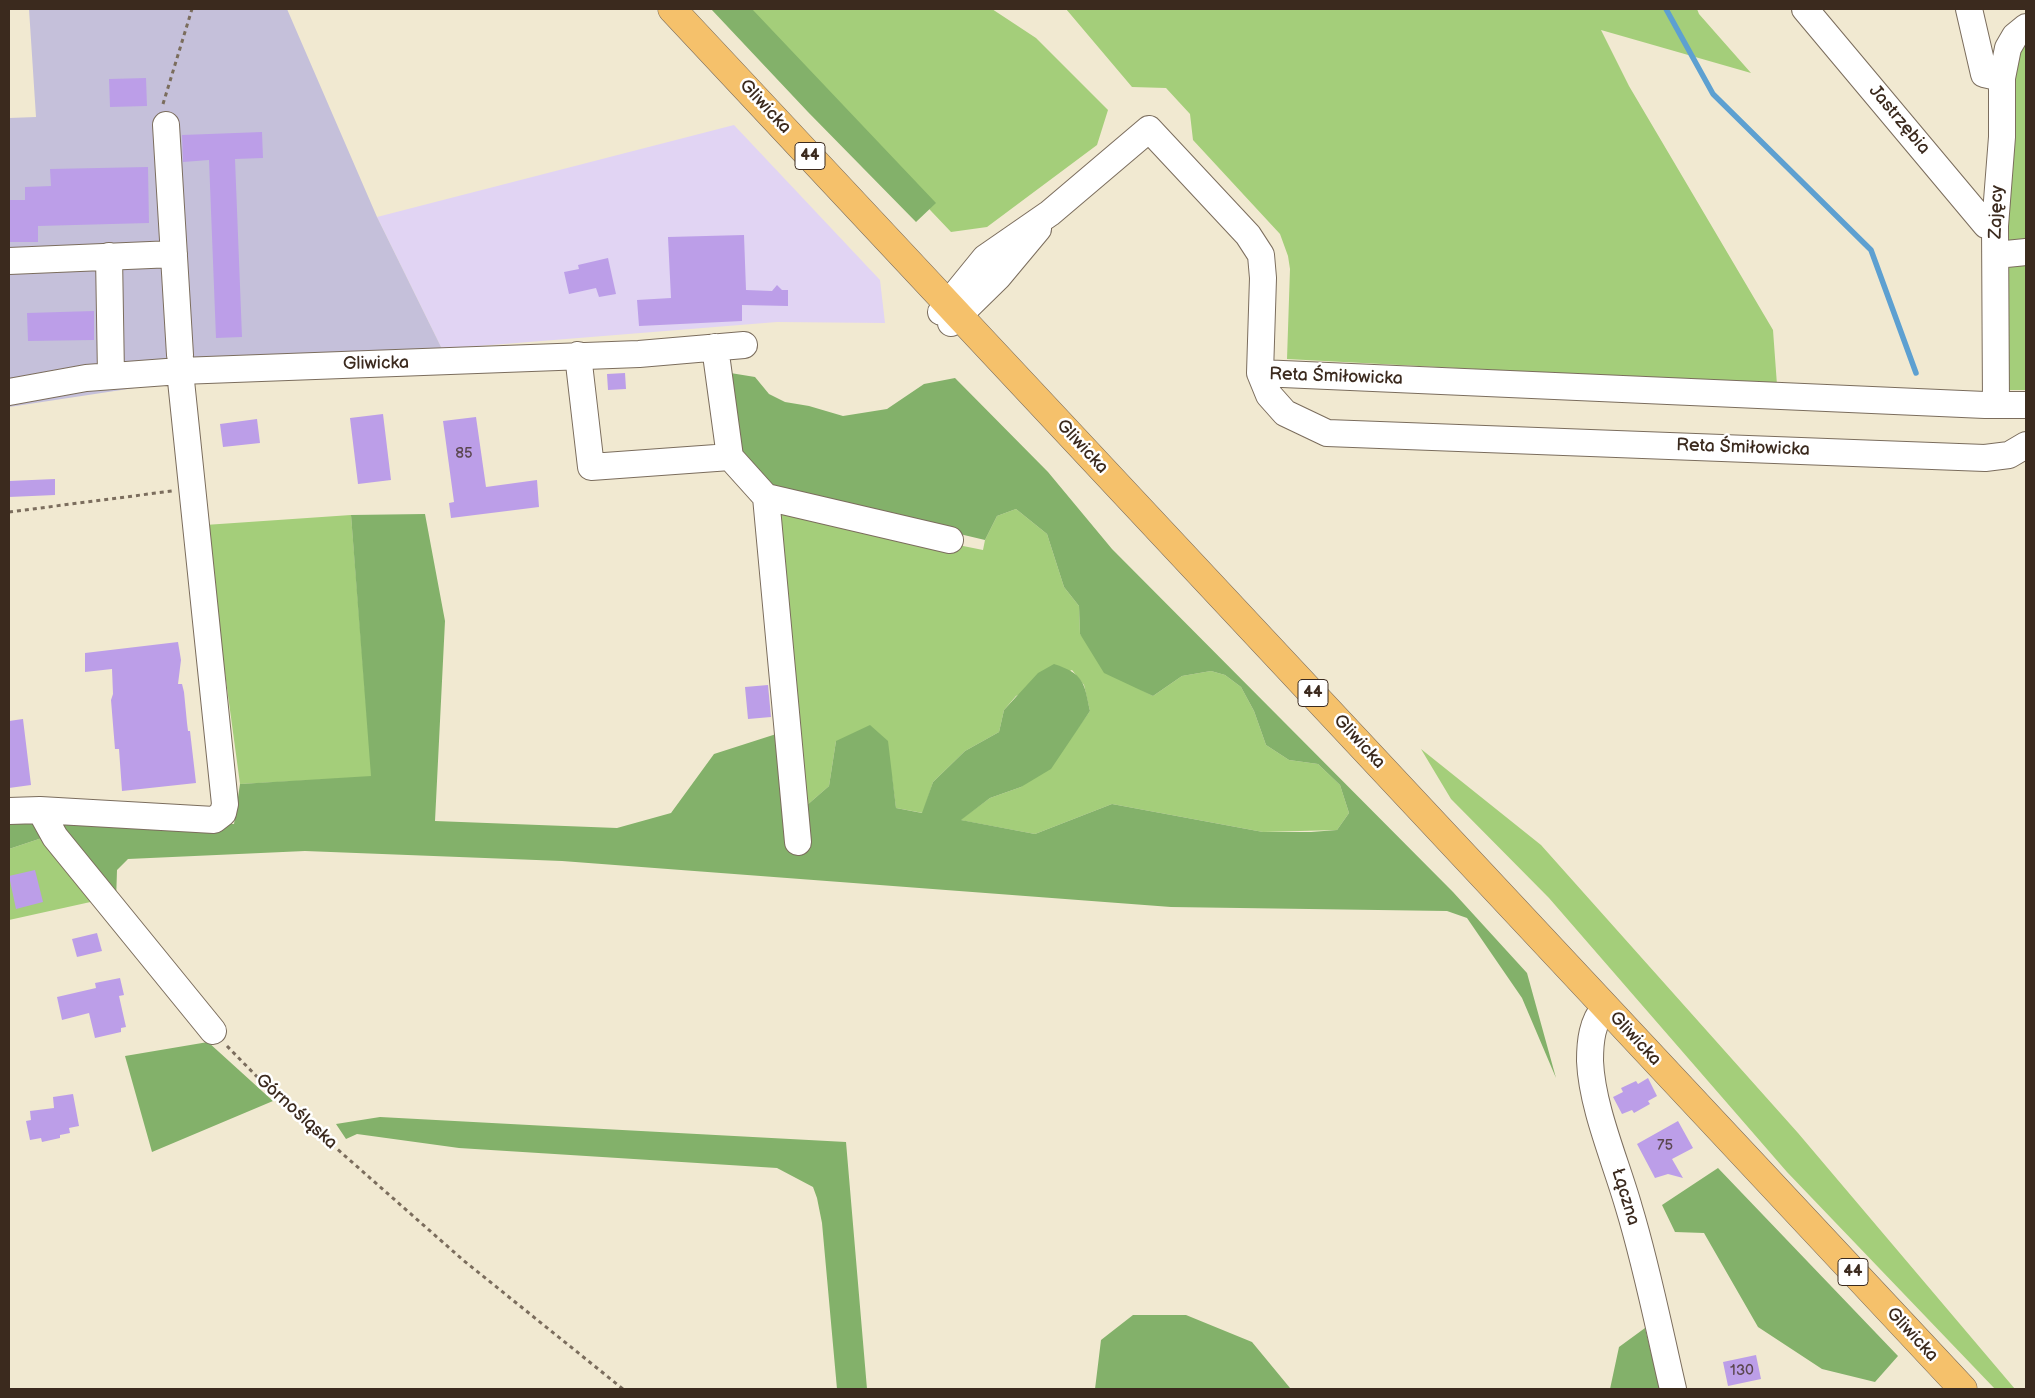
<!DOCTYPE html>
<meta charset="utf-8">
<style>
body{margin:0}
#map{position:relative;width:2035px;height:1398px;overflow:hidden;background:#f1e9d1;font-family:"Balsamiq Sans",sans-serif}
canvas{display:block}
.frame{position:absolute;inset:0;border:10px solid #3b2a1e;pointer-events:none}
</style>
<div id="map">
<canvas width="2035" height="1398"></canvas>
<div class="frame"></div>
</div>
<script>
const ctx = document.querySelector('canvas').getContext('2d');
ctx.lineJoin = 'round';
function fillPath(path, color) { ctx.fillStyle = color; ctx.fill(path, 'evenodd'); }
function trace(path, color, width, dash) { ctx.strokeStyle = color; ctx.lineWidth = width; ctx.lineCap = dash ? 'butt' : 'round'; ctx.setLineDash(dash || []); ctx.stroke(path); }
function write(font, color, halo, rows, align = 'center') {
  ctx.font = font + ' "Balsamiq Sans",sans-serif'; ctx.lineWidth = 5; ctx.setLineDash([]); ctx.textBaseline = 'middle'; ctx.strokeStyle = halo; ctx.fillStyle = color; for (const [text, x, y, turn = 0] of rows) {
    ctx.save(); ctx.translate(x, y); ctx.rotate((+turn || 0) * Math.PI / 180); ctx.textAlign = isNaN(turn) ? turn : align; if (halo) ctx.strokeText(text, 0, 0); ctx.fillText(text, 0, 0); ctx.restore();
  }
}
const built = new Path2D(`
 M734,125L880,280L885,323L777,322L442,349L377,217Z`);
const industrial = new Path2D(`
 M29,9H287L377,217L442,349L174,382L9,407V118L36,117Z`);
const green = new Path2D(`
 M739,9H992L1036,38L1108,110L1097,145L987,227L951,232Z
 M1066,9H1697L1699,14L1751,73L1601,30L1629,86L1773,330L1777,385L1287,359L1290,269L1288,256L1280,234L1193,140L1190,114L1166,88L1132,87Z
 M2026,37V246L2007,240L2012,65Z
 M2026,259V390H2003L2006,266Z
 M774,508L983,550L985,540L997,516L1016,509L1047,534L1064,587L1079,606L1080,634L1132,685L1153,696L1182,676L1211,671L1225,675L1241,687L1254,711L1266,745L1289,760L1318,764L1340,785L1349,813L1337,830L1263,832L1112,804L1035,834L960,820L990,798L1021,787L1070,739L1090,711L1084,685L1072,670L1016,696L1004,710L999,732L965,751L933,782L923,813L896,808L892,778L836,741L829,786L806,806Z
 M351,515L372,777L240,784L205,525Z
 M1421,749L1541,845L1798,1133L2015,1389H1995L1787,1172L1549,898L1451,799Z
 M42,838L95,901L9,920V849Z`);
const forest = new Path2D(`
 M711,9H752L936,203L916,222L808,112Z
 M712,370L755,377L769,394L785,402L809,406L843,416L887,409L924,384L955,378L1048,472L1112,549L1453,892L1527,973L1556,1078L1522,998L1467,918L1447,911L1171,907L562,861L305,851L128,859L117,870L116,902L57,818L234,824L240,784L371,776L351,515L425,514L445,621L435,821L617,828L671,813L714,754L798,727L806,806L829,786L836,741L870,725L888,741L896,808L922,813L933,782L965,751L999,732L1004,710L1038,673L1054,664C1084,674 1084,682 1090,711L1051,769L1021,787L990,798L961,820L1035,834L1112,804L1263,832H1311L1337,830L1349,813L1340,785L1318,764L1289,760L1266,745L1254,711L1241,687L1225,675L1211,671L1182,676L1153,696L1104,673L1080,634L1079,606L1064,587L1047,534L1016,509L997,516L985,540L770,489L740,453Z
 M36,819L42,838L9,849V821Z
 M208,1042L273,1101L152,1152L125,1056Z
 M380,1117L846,1142L867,1389H837L822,1223L817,1198L813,1187L777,1168L459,1148L357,1134L346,1139L336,1124Z
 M1718,1168L1898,1356L1875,1382L1822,1369L1758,1327L1704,1233L1675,1232L1662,1205Z
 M1133,1315H1186L1252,1342L1290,1388L1289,1389H1095L1101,1340Z
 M1645,1328L1660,1389H1610L1619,1347Z`);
const stream = new Path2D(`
 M1666,9L1713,94L1871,250L1916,373`);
const building = new Path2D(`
 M146,78L147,106L110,107L109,79Z
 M262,132L263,158L235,159L242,337L216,338L209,160L183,162L182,135Z
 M148,167L149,223L38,226V242H9V200H25V187L51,186L50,169Z
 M744,235L746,290L772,291L777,285L782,290H788V306L742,305V321L639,326L637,300L671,298L668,237Z
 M608,258L616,294L599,297L596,288L569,294L564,272L579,269L578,265Z
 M94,311V340L28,341L27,313Z
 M625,373L626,389L608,390L607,374Z
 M383,414L391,480L358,484L350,418Z
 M476,417L486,487L537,480L539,507L451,518L449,503L454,502L443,421Z
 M257,419L260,443L223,447L220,424Z
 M55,479V495L9,497V481Z
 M178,642L181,660L178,684H182L184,692L187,723L188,731H190L196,783L122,791L119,749H115L111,700L113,694L112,669L85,672V653Z
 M768,685L771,717L748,719L745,687Z
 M23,719L31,785L9,788V721Z
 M35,870L43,902L16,909L9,876Z
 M97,933L102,951L77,957L72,939Z
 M120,978L124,995L119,996L126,1027L121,1028V1032L95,1038L89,1013L62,1020L57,997L96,988L95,983Z
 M1648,1078L1657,1096L1648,1101L1650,1104L1634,1113L1632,1110L1622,1114L1613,1097L1623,1092L1621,1088L1636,1081L1638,1084Z
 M73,1094L79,1126L69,1128L70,1133L60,1135V1138L42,1142L41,1138L30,1140L26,1121L31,1120L30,1111L54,1108L53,1097Z
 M1678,1121L1693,1148L1672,1159L1683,1178L1668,1174L1655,1178L1637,1144Z
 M1756,1355L1761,1379L1728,1386L1723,1362Z`);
const path = new Path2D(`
 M163,104L192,9
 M9,512L172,491
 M227,1046L268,1088L463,1260L623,1389`);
const minor = new Path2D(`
 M1805,9L1986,225L1995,226
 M1969,9L1984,74L2002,78
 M166,125L180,355
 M1996,255L2026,252
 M109,256L111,376
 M9,261L174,254
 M941,312L985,258L1050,213L1149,129L1248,235L1261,255L1263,278L1260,373L1269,395L1285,413L1327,433L1985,458L2009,455L2026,445
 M951,323L998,277L1038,229
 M715,347L730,457
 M578,355L591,467L730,457L766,497L950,540
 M1260,373L1985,405H2026
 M9,392L86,378L180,371L639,354L744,345
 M1996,405L1995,226L2002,137V78L2008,48L2015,36L2026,27
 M766,497L798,842
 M40,810L55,837L213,1031
 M9,811L40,810L214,820L223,813L225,804L180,371
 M1605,1007C1592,1022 1590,1041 1590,1061C1592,1108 1616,1162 1629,1208C1647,1267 1659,1329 1673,1389`);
const major = new Path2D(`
 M672,9L1963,1389`);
const numberNames = [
 ["85",464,454],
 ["75",1665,1146],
 ["130",1742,1371]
];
const shields = [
 [810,156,30],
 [1313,693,30],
 [1853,1272,30]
];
const shieldNames = [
 ["44",810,156],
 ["44",1313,693],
 ["44",1853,1272]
];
const streetNames = [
 ["Gliwicka",765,107,47],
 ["Jastrzębia",1899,120,50],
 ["Zajęcy",1997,212,-88],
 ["Gliwicka",376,364,-1],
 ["Reta Śmiłowicka",1336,377,2],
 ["Gliwicka",1082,447,47],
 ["Reta Śmiłowicka",1743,448,2],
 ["Gliwicka",1359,742,47],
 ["Gliwicka",1635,1039,47],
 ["Górnośląska",296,1112,42],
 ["Łączna",1625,1197,73],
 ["Gliwicka",1912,1335,47]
];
fillPath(built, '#e1d4f3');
fillPath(industrial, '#c5c0da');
fillPath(green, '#a4ce7a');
fillPath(forest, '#83b16a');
trace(stream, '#5da0d1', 5.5);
fillPath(building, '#bc9ee8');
trace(minor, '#7b6d5d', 28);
trace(major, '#7b6d5d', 29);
trace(path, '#7b6d5d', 3, [4, 4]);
trace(minor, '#fff', 26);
trace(major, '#f5c16b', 28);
write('15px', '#5b4750', null, numberNames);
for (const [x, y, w] of shields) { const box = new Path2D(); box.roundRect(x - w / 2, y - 13.5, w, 27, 4); ctx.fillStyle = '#fff'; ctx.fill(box); trace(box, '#3b2a1e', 1); }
write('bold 16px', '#3b2a1e', null, shieldNames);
write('18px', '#3b2a1e', '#fff', streetNames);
</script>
